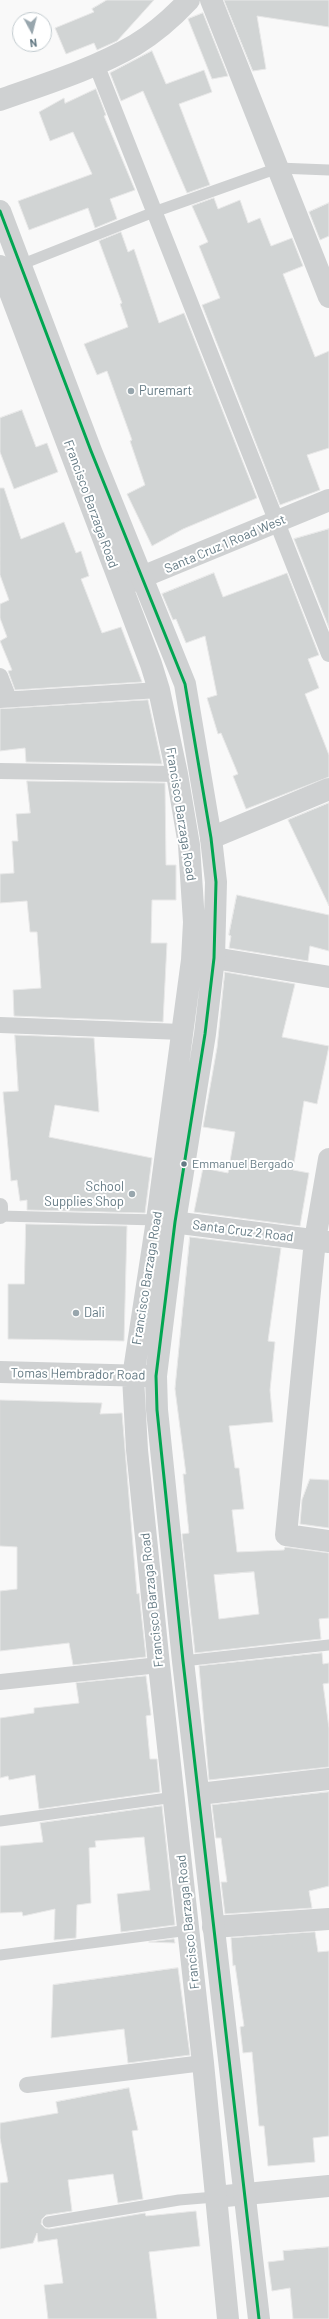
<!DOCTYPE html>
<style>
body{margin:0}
#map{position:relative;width:329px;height:2319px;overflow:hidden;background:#f9f9f9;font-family:Barlow,sans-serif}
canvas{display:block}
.north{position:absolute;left:12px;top:12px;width:40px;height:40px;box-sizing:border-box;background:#fff;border:1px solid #c1cace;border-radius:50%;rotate:173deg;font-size:11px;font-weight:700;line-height:16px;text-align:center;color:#647a84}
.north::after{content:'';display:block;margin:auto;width:14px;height:18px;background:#98a6ad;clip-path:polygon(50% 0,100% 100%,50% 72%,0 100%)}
</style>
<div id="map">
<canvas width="329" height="2319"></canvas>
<div class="north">N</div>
</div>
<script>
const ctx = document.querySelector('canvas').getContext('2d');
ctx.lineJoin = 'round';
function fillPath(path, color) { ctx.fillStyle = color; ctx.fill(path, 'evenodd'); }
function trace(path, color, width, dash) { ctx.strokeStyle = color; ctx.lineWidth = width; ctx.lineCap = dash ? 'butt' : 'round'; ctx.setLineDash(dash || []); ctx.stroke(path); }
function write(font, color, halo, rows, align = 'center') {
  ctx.font = font + ' Barlow,sans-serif'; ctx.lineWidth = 4; ctx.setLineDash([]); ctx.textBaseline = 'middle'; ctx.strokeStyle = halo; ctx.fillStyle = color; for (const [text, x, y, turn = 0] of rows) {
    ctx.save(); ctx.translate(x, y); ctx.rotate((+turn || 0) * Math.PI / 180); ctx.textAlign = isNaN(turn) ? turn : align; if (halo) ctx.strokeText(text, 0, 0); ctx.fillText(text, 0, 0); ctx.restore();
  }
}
const building = new Path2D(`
 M107,0H154L117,41L97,50L94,43L66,54L55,28L94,12L92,9Z
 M224,0H329V27L257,16L266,69L253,71Z
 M203,13L228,76L212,79L188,19Z
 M152,51L166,84L204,70L212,92L179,104L210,185L187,193L143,91L121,101L110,73Z
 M96,89L106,115L104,116L135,190L110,199L117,219L95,228L88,208L29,230L18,201L92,174L73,132L50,141L39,112L64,98L65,103Z
 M214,198L218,209L240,200L248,223L260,218L271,246L292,238L303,266L283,274L315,357L329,351V448L307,455L320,490L280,505L202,305L220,298L199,246L208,242L192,206Z
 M329,203V236L320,240L309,212Z
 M121,232L128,252L134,249L159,323L184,313L257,498L183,529L152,546L127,494L145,485L130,441L132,440L107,371L97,375L84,344L128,327L120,304L122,303L99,241Z
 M22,410L36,447L47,443L58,472L14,489L0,452V418Z
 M0,488H4L21,539L64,522L76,553L81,551L89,576L81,579L102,633L121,627L142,682L15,690L8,671L12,670L0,641L7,637L0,618V604L9,600L0,575Z
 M329,529V628L294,539Z
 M214,573L223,597L287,573L319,655L308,659L319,688L305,694L329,755V777L246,809L233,776L238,774L221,733L218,734L207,698L217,695L205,636L186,643L176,619L173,620L162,594Z
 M148,700L162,764L26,762L25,748L0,751V709Z
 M27,781L165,783L166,865H176V900H152L151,943H167L163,1022L14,1016L13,990L41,988L37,932H30L27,901L0,903V874L14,873L12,841H18L16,814L30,813Z
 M329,803V906L288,820Z
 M237,895L329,915V951L310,946L308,961L229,948L231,936L229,935Z
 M225,972L295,984L282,1037L329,1046L317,1104L304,1101L293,1170L309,1173L300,1226L194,1212L203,1168L228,1173L235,1132L203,1127L217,1048Z
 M15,1035L94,1038L99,1112L55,1105L49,1137L152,1158L145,1213L27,1210V1200L20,1201L17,1180L11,1181L3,1092L18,1091Z
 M26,1224L127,1226L124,1341L8,1339V1284H24Z
 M190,1237L281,1248L268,1341L275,1342L270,1390L273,1422L229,1426L235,1468H239L244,1509L232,1510L237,1552L284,1550L285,1547L329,1553V1618L319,1619L321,1639L195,1653L182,1534L189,1533L183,1474H186L175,1389ZM254,1572L259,1614L219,1619L214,1575Z
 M0,1400L102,1403L100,1414L122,1413L137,1594L139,1593L146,1657L73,1665L69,1643L0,1651V1591L17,1589V1547L0,1546Z
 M310,1479L329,1480V1528L300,1524L302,1500Z
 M322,1653L323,1664L329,1663V1683L323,1684L329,1728V1767L209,1780L199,1666Z
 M146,1676L151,1715L146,1716L150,1759H157L160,1792L39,1809L35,1775L9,1780L8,1776L0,1778V1718L34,1713V1708L79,1703L76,1683Z
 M329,1792V1886L309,1891L312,1908L225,1914L221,1882H227L221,1838H216L212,1805Z
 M162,1806L175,1925L121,1932L117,1894L150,1890L144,1837L95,1841L96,1847L89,1848L91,1903L77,1905L76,1938L54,1940L55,1909L23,1916L22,1912L0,1913V1846L43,1842L40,1823Z
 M315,1932L318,1952L329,1951V2136L313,2138L315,2162L268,2166L264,2126H259L252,2052L243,2053L240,2027L244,2026L235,1965L233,1966L231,1938Z
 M174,1939L175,1943L149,1942Z
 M178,1968L190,2055L128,2063L124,2029L51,2038L53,1985Z
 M129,2088L138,2130L132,2131L143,2199L118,2203L113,2174L68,2180L72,2211L46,2215L42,2219L41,2224L45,2228L49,2229L145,2213L146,2216L196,2211L200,2246L149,2252L157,2319H48L44,2285L63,2283L57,2239L38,2242L37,2233L33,2243L0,2249V2183L8,2182L0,2138V2123L58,2113L56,2102Z
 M329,2247V2319H293L290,2288L272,2291L268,2262L284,2260L283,2251Z`);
const service = new Path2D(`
 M20,265L154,212L278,168L329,170
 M0,1216L157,1220
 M183,1661L329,1645
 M0,1821L175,1797
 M0,1955L189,1930
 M48,2222L179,2200L215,2197`);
const pedestrian = new Path2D(`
 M96,64L329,654
 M0,676L9,699
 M0,700L159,690
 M0,771L177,774
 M0,1025L182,1032
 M0,1206V1216
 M0,1682L159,1665
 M27,2085L203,2063`);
const minor = new Path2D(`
 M211,0L329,297
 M0,100C45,84 94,69 135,45C155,33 173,17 189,0
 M125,584L329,500
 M211,838L329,789
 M214,958L329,977
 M329,1159L315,1240L286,1535L329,1541
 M157,1220L329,1242
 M199,1794L329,1779
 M213,1927L329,1919
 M215,2197L329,2186`);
const tertiary = new Path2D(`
 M0,211L91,451L185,684L211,838L216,882L214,958L205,1034L175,1222L156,1376L157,1410L183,1661L259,2319
 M0,266L151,664L159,690L177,774L189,845L194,922L192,960L157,1220L133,1377L137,1450L159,1665L203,2063L228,2319
 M0,1372L147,1376`);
const bus1 = new Path2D(`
 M0,211L91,451L185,684L211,838L216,882L214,958L205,1034L175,1222L156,1376L157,1410L183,1661L259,2319`);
const markers = [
 [131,391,4,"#98a6ad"],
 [184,1164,3.5,"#647a84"],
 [132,1194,4,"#98a6ad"],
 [76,1313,4,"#98a6ad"]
];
const busNames = [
 ["Emmanuel Bergado",192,1164]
];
const poiNames = [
 ["Puremart",139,391],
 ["School",124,1187,"right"],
 ["Supplies Shop",124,1202,"right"],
 ["Dali",84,1313]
];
const streetNames = [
 ["Francisco Barzaga Road",91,504,70],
 ["Santa Cruz 1 Road West",225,544,-23],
 ["Francisco Barzaga Road",181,814,81],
 ["Santa Cruz 2 Road",243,1231,7],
 ["Francisco Barzaga Road",147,1278,-81],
 ["Tomas Hembrador Road",78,1374,1],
 ["Francisco Barzaga Road",152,1600,-96],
 ["Francisco Barzaga Road",188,1922,-96]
];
fillPath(building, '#d1d4d4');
trace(building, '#e8e8e8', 1);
trace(service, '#cfd1d2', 11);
trace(pedestrian, '#cfd1d2', 16);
trace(minor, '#cfd1d2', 22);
trace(tertiary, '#cfd1d2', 22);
trace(bus1, '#00a651', 3);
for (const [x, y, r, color] of markers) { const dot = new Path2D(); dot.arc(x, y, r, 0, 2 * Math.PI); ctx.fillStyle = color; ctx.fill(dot); trace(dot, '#fff', 1.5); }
write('12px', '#647a84', '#fff', busNames, 'left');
write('13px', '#647a84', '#fff', poiNames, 'left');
write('13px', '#647a84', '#fff', streetNames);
</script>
